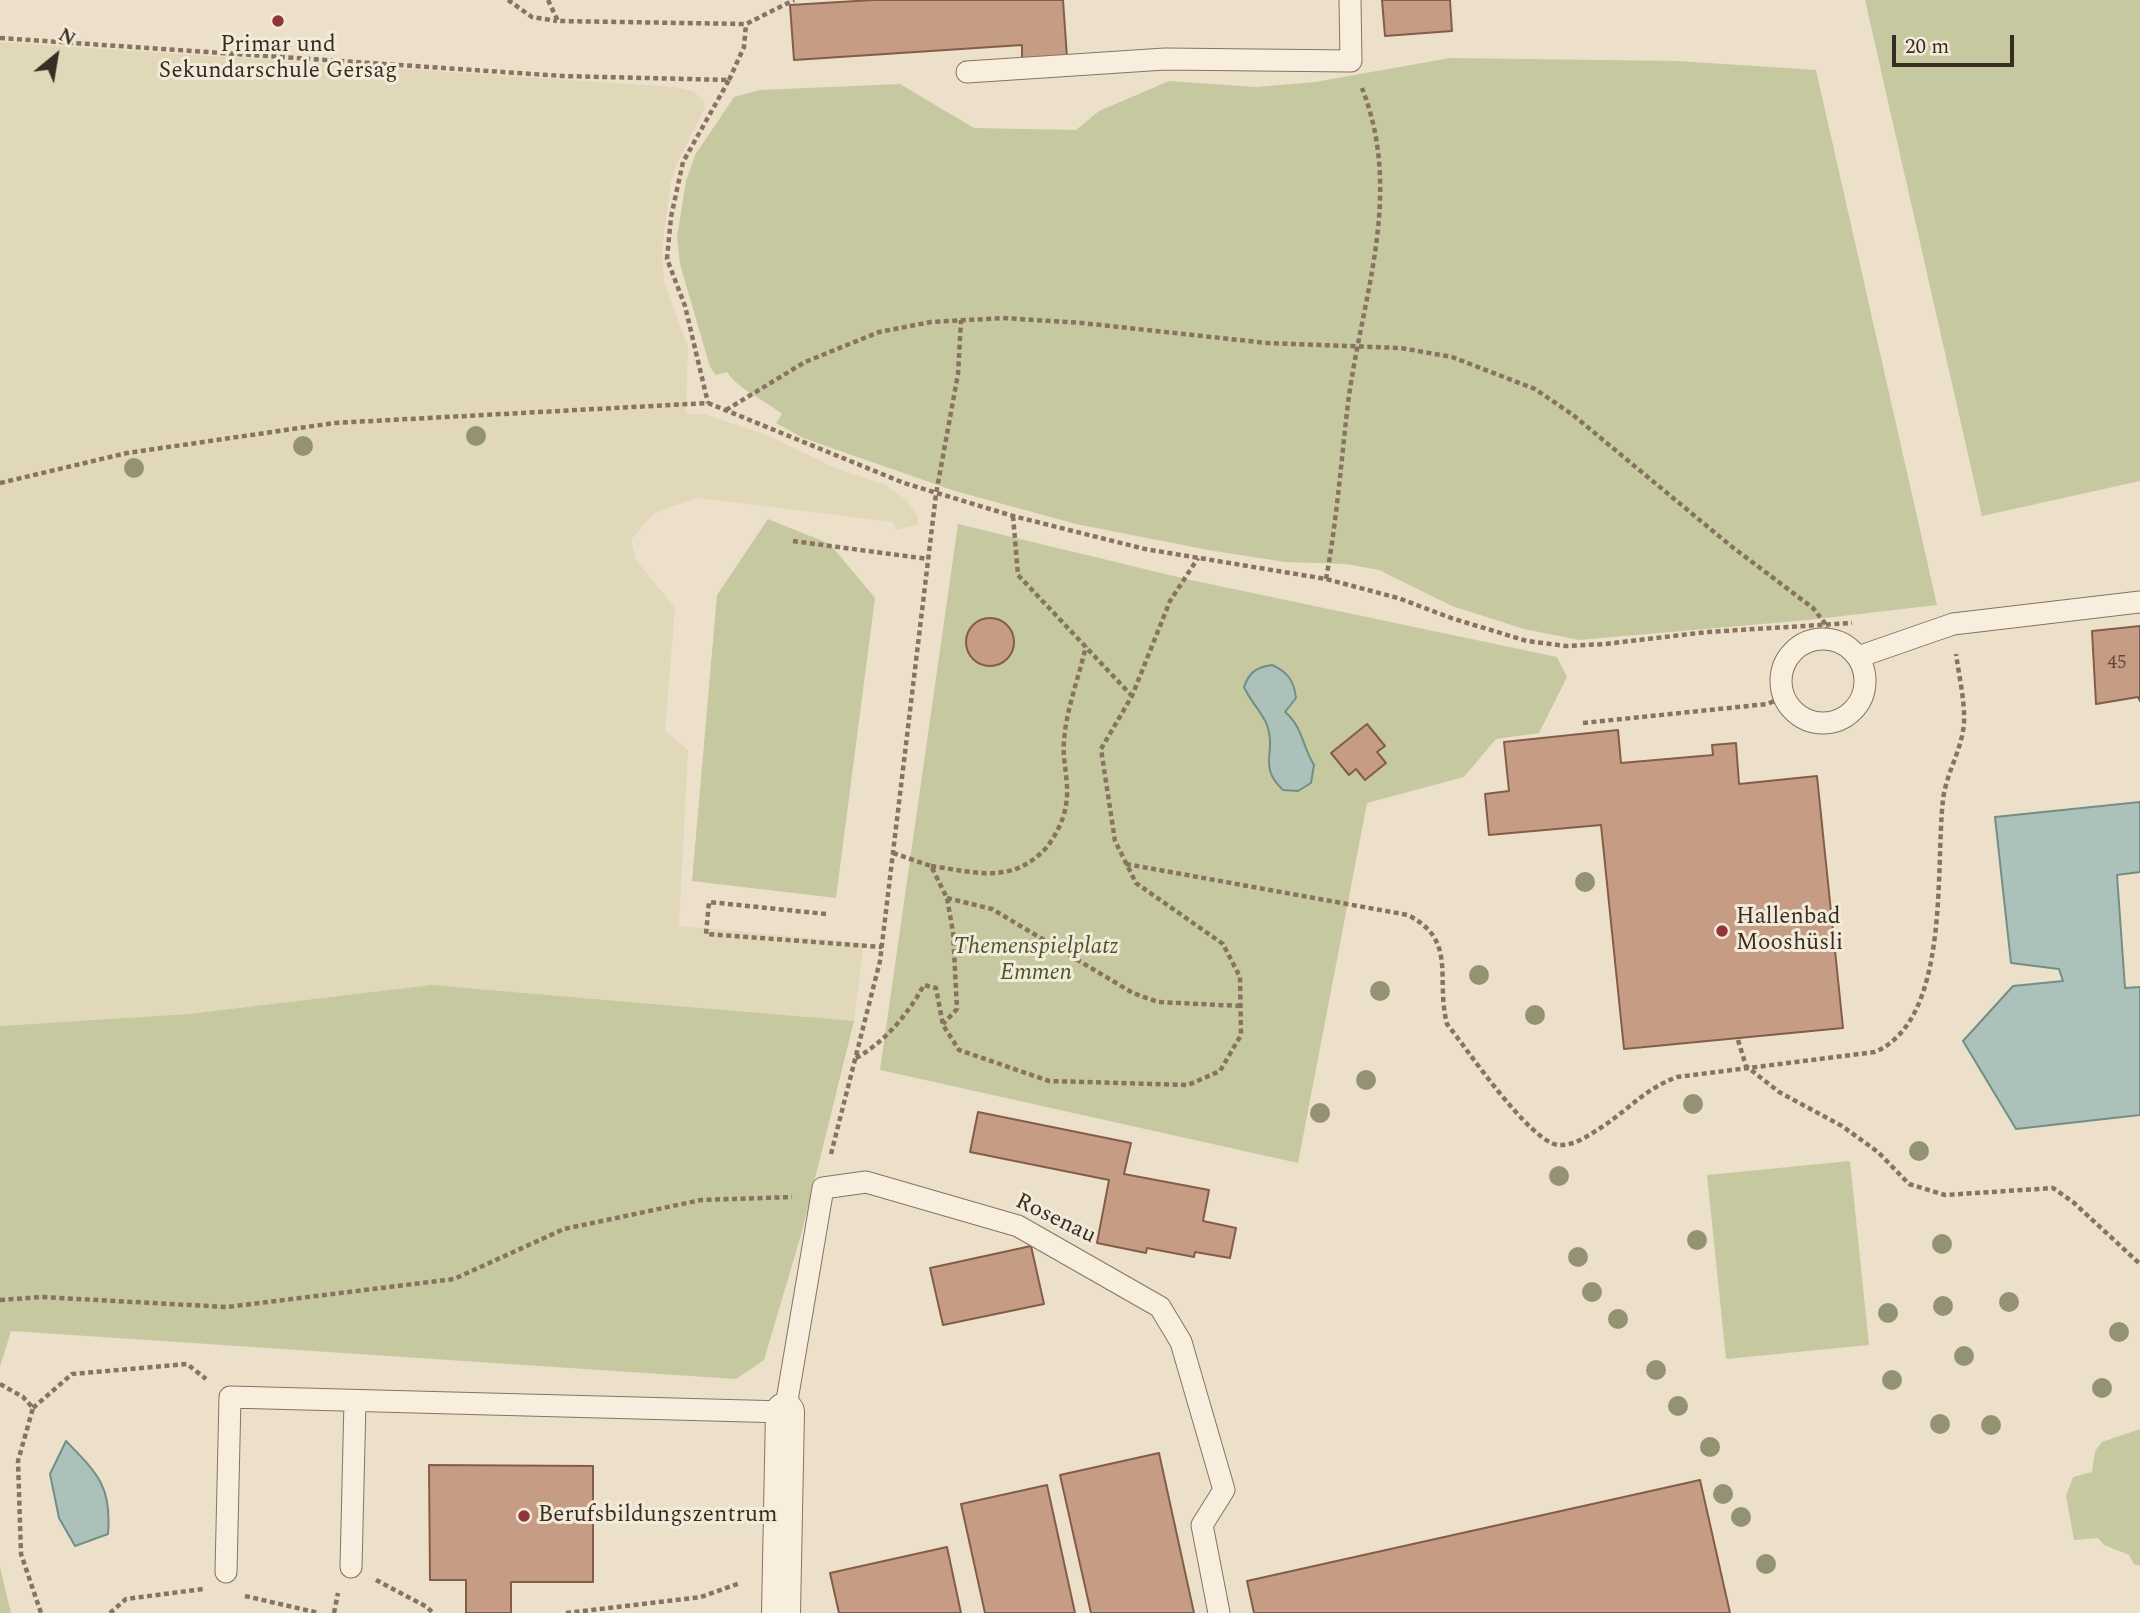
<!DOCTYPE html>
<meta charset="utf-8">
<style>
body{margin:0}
#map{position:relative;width:2140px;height:1613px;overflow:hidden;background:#ece0cb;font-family:Spectral,serif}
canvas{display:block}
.north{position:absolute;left:21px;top:21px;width:70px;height:70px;-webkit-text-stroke:5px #f3ebda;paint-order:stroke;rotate:30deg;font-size:19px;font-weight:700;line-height:28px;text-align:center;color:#392c22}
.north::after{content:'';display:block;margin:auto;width:24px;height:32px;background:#392c22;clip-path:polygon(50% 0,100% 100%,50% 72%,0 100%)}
.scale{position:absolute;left:1892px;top:35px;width:122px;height:32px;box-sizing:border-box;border:4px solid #392c22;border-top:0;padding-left:9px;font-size:21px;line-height:24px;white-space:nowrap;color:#392c22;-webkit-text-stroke:5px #f3ebda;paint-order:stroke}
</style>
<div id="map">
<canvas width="2140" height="1613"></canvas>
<div class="north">N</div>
<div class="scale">20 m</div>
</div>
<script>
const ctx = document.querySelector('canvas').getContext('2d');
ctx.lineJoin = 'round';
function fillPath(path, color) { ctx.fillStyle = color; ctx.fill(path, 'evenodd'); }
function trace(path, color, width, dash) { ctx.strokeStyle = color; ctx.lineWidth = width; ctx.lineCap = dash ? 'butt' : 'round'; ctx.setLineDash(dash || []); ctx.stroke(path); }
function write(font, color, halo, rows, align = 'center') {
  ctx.font = font + ' Spectral,serif'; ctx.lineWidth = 6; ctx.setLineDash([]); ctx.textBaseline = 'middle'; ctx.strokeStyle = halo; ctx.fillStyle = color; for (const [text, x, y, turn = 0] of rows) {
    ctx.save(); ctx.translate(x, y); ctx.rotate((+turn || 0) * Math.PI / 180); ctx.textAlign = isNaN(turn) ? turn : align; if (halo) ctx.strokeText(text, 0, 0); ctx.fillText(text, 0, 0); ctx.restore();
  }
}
const farmland = new Path2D(`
 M0,42L675,87L693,91L704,101L705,108L677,163L671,181L662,249L664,282L688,347L686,414H704L767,435L835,468L886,485L907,501L918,517V525L896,530L893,522L697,498L654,513L631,540L636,560L675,608L665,731L688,750L679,926L864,943L854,1021L431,985L188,1014L0,1026Z`);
const green = new Path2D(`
 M1865,0H2140V481L1982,516Z
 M1450,58L1678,61L1816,70L1937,605L1808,620L1579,640L1524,629L1452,606L1379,570L1346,564L1285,562L1208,550L1076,524L955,491L803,438L776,423L782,414C764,399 740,391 727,372L716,375L710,367L680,264L677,237L686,181L695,155L734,97L760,90L900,84L974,128L1076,130L1099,111L1169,81L1256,87L1315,82Z
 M768,519L830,544L875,598L836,898L692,881L717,595Z
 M958,524L1186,579L1557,657L1567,677L1539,733L1496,739L1464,777L1367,803L1298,1163L880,1070Z
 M431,985L854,1021L801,1235L764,1360L736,1379L11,1331L0,1367V1026L188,1014Z
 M1850,1161L1869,1345L1726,1359L1707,1175Z
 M2140,1429V1566L2134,1564L2129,1555L2104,1545L2098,1538L2074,1540L2066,1496L2073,1477L2092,1472L2095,1451L2102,1442Z
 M0,1567L11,1613H0Z`);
const water = new Path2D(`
 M1272,665C1288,672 1294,681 1296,698L1285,712C1303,727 1302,746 1314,765L1311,783L1298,791L1283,790C1257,765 1277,754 1267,725C1262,712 1250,701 1244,687C1249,672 1257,667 1272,665Z
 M2140,802V872L2117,875L2125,988L2140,987V1115L2016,1129L1963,1041L2013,986L2063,981L2059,969L2011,963L1995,817Z
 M66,1441C97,1473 112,1486 108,1534L75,1546L59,1518L50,1474Z`);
const building = new Path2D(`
 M873,0H1063L1067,57L1022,59V45L794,60L790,5Z
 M1382,0H1450L1452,31L1385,36Z
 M966 642a24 24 0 1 1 48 0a24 24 0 1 1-48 0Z
 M2140,626V701L2138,697L2096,704L2092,631Z
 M1367,724L1385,746L1377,752L1386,763L1365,780L1356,769L1349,775L1331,753Z
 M1618,730L1621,763L1713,755L1712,745L1736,743L1739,784L1817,776L1843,1028L1624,1049L1601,825L1489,835L1485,794L1509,791L1504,742Z
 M978,1112L1131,1143L1124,1174L1209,1190L1203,1221L1236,1228L1230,1258L1195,1252L1194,1257L1147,1248L1146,1253L1097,1243L1109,1180L970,1152Z
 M1031,1246L1044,1304L943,1325L930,1268Z
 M1159,1453L1194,1613H1091L1060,1475Z
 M429,1465L593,1466V1582H511V1613H466V1580H430Z
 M1700,1480L1730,1613H1254L1247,1581Z
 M1047,1485L1075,1613H985L961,1504Z
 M947,1547L961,1613H839L830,1573Z`);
const path = new Path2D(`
 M508,0L532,17L557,21
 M548,0L558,21L746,24L794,0
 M0,38L562,76L729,80L683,162L671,217L667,259L685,306L708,403
 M729,80L744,47L746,24
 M726,410L805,362L879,332L931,322L1003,318L1082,323L1267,343L1401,348L1452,357L1535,389L1573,415L1731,546L1813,608L1827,626V639
 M0,483L127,453L334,423L708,403L904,483L1013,516L1145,549L1326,579L1398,598L1451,618L1527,641L1566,646L1605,644L1707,632L1852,623
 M1013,516L1018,575L1132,696
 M793,541L928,559
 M1326,579C1337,520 1341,462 1348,403C1362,296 1404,195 1362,88
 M1583,723L1767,704L1784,697
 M893,853L931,866L947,898L953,932L957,1009L943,1024
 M1126,864L1408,915C1458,941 1435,977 1447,1024C1467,1049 1529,1141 1558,1145C1575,1146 1589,1135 1602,1127C1629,1109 1645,1089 1677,1077L1875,1052C1951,1019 1935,869 1943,800C1946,773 1962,750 1964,723C1965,701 1959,676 1956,654
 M931,866C975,872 1012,885 1046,848C1055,837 1064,820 1066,805C1070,783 1062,762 1064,741C1066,710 1079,677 1086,646
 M947,898L992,909L1133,993L1158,1002L1240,1006
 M826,914L709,902L706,934L882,947
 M1738,1040L1746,1066L1779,1092L1842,1126L1878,1152L1909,1184L1945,1195L2053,1188L2073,1202L2140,1264
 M856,1058C885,1042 908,1014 924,985L936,988L943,1025L959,1050L1049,1081L1188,1085L1220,1071L1241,1035L1240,977L1223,944L1136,883L1115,841L1101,749L1132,696L1170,601L1198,558
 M831,1154L880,961L936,494L958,374L961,320
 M0,1300L41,1297L227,1307L454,1279L564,1229L701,1200L792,1197
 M0,1384L23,1397L33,1408L18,1461L21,1554L41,1613
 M33,1408L72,1374L187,1364L206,1379
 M376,1580L427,1607L433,1613
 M245,1596L319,1613
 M110,1613L126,1599L203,1589
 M334,1613L338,1593
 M566,1613L701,1597L740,1583`);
const service = new Path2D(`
 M967,72L1165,59L1351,61L1350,0
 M1781 681a42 42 0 1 1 84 0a42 42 0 1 1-84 0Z
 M1858,657L1953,624L2140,602
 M351,1567L355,1401
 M226,1572L230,1397L785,1412L823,1188L866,1182L1018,1226L1160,1307L1181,1342L1224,1490L1202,1525L1219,1613`);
const minor = new Path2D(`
 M781,1613L785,1412`);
const trees = [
 [476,436],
 [303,446],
 [134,468],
 [1585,882],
 [1479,975],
 [1380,991],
 [1535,1015],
 [1366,1080],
 [1693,1104],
 [1320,1113],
 [1919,1151],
 [1559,1176],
 [1697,1240],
 [1942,1244],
 [1578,1257],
 [1592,1292],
 [2009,1302],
 [1943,1306],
 [1888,1313],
 [1618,1319],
 [2119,1332],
 [1964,1356],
 [1656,1370],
 [1892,1380],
 [2102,1388],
 [1678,1406],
 [1940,1424],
 [1991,1425],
 [1710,1447],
 [1723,1494],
 [1741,1517],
 [1766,1564]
];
const markers = [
 [278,21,7,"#91353b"],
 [1722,931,7,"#91353b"],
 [524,1516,7,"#91353b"]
];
const numberNames = [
 ["45",2117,664]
];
const poiNames = [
 ["Primar und",278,46,"center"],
 ["Sekundarschule Gersag",278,72,"center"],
 ["Hallenbad",1736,918],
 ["Mooshüsli",1736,944],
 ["Berufsbildungszentrum",538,1516]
];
const parkNames = [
 ["Themenspielplatz",1036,948],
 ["Emmen",1036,974]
];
const streetNames = [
 ["Rosenau",1055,1220,26]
];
fillPath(farmland, '#e1d8b9');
fillPath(green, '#c6c99f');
fillPath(water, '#abc1b9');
trace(water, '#728f86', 2);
fillPath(building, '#c69c84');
trace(building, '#845d48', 2);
trace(service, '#877360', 23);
trace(minor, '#877360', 40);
trace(path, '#877360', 4.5, [5, 3.5]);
trace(service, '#f7eede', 21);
trace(minor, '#f7eede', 38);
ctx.fillStyle = '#939373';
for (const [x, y] of trees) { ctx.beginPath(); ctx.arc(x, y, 10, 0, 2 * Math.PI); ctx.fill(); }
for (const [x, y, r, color] of markers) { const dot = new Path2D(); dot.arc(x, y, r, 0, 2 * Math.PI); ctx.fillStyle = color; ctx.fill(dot); trace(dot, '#f3ebda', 2.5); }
write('19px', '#5c483a', null, numberNames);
write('23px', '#392c22', '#f3ebda', poiNames, 'left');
write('italic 23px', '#4b542b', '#f3ebda', parkNames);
write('23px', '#392c22', '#f3ebda', streetNames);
</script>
